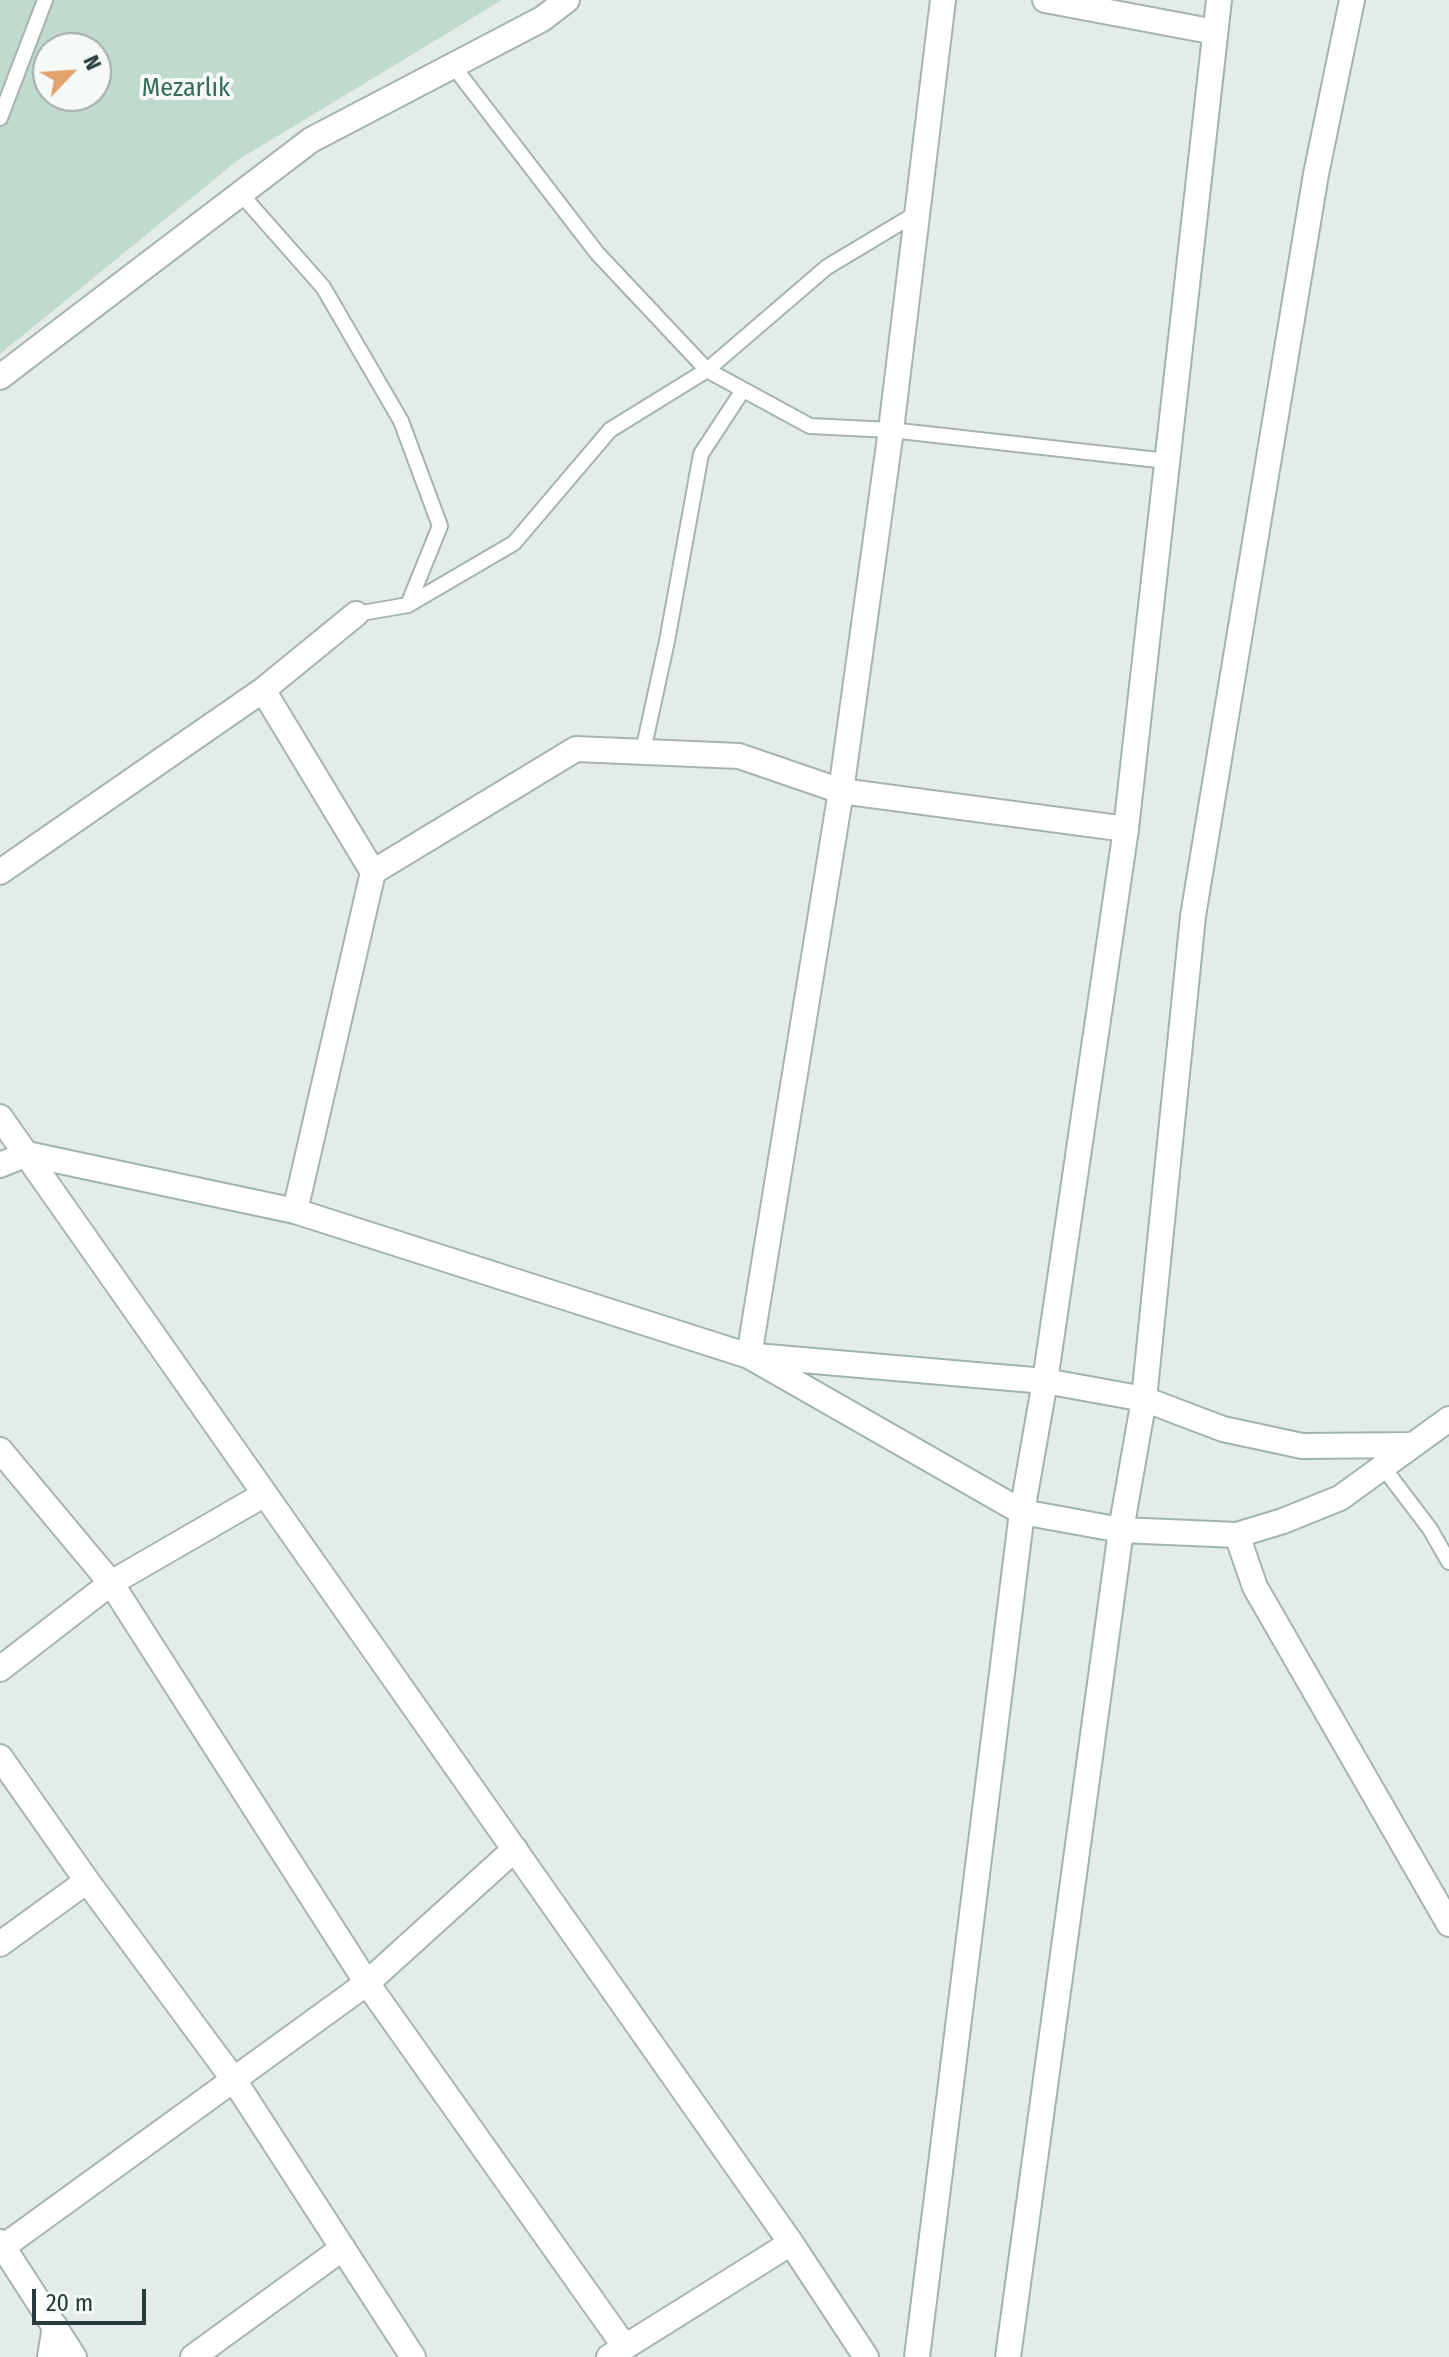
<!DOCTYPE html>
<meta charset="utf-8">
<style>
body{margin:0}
#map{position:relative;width:1449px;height:2357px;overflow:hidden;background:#e4ecea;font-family:"Fira Sans Condensed",sans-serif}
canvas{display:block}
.north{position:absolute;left:32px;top:32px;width:80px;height:80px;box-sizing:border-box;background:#f5f9f8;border:2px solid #a2adac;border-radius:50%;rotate:65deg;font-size:22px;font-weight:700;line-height:32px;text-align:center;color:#263b3a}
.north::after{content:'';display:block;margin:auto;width:28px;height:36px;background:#e1a26e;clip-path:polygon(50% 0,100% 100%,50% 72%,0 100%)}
.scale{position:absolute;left:32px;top:2289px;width:114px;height:36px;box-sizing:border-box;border:4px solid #263b3a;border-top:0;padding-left:10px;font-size:24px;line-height:28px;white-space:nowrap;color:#263b3a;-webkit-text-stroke:6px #f5f9f8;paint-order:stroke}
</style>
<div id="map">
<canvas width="1449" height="2357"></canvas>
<div class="north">N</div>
<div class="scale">20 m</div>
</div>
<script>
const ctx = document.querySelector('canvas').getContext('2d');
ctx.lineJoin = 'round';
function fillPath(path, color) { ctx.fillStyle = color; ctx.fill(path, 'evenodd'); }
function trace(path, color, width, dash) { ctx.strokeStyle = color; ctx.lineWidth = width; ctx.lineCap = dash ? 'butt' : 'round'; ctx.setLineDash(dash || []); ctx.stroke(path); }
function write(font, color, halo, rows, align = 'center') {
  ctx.font = font + ' "Fira Sans Condensed",sans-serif'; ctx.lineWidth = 8; ctx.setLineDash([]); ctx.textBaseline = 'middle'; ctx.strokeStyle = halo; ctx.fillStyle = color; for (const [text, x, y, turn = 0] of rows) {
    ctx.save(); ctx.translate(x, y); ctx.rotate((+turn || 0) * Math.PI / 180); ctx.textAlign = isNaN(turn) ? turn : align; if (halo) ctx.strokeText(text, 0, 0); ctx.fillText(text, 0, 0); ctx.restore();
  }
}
const green = new Path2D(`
 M0,0H502L238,160L0,354ZM48,48H96V96H48Z`);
const lane = new Path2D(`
 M454,67L597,253L707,370L810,426L891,430L1167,461
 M0,118L45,0
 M240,193L323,287L401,421L440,526L408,605
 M356,614L408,605L514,543L610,430L707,370L827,267L917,213
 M643,751L667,641L701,454L743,390
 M1383,1467L1430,1529L1449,1562`);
const street = new Path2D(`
 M1045,0L1215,32
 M0,377L311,140L542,19L567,0
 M263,690L373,872
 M0,872L263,690L356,614
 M0,1117L791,2243L866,2357
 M295,1211L373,872L576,749L739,756L841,791L1126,829
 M749,1356L841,791L891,430L943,0
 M0,1450L111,1583L367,1983L625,2347
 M1237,1535L1255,1587L1449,1924
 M0,1669L111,1583L265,1494
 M0,1757L87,1881L234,2080L413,2357
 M0,1944L87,1881
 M0,2249L367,1983L515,1849
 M50,2357L55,2326
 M193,2357L343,2248
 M609,2357L791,2243`);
const secondary = new Path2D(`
 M0,1165L27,1154L295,1211L749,1356L1022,1512L1121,1530L1237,1535L1283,1521L1340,1498L1449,1419
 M756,1356L1045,1381L1144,1399L1223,1429L1302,1446L1409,1445
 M0,2242L74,2357
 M917,2357L1022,1512L1045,1381L1126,829L1219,0
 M1008,2357L1121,1530L1144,1399L1193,916L1316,174L1352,0`);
const parkNames = [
 ["Mezarlık",186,89]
];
fillPath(green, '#c0dacd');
trace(lane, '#a7b3b2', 18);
trace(street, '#a7b3b2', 28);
trace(secondary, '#a1b3b1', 28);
trace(lane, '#fff', 14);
trace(street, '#fff', 24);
trace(secondary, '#fff', 24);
write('26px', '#356d56', '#f5f9f8', parkNames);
</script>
